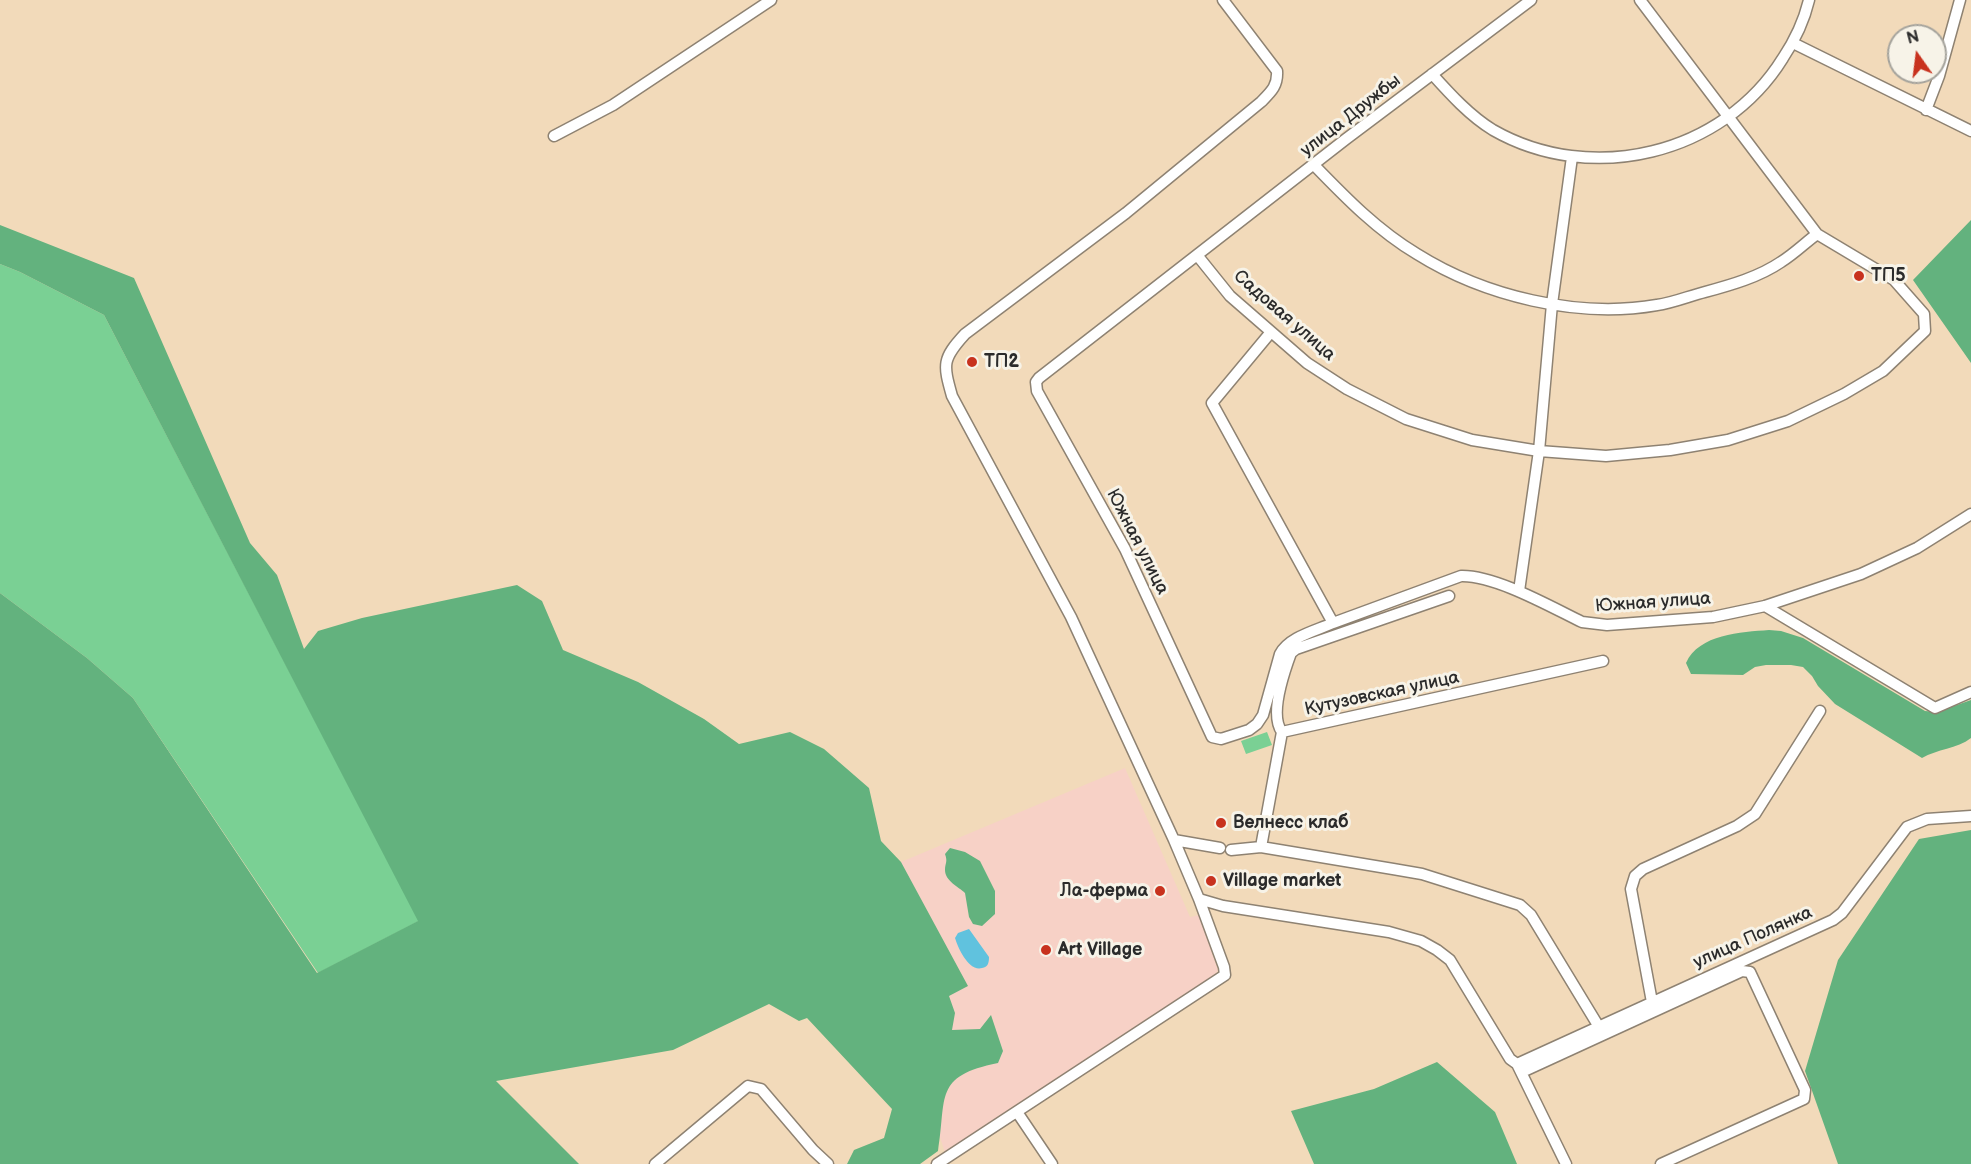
<!DOCTYPE html>
<meta charset="utf-8">
<style>
body{margin:0}
#map{position:relative;width:1971px;height:1164px;overflow:hidden;background:#f2daba;font-family:"Balsamiq Sans",sans-serif}
canvas{display:block}
.north{position:absolute;left:1887px;top:24px;width:60px;height:60px;box-sizing:border-box;background:#f7f3e8;border:2px solid #a5a39c;border-radius:50%;rotate:346deg;font-size:16px;font-weight:700;line-height:24px;text-align:center;color:#2b2b2b}
.north::after{content:'';display:block;margin:auto;width:21px;height:27px;background:#c8321e;clip-path:polygon(50% 0,100% 100%,50% 72%,0 100%)}
</style>
<div id="map">
<canvas width="1971" height="1164"></canvas>
<div class="north">N</div>
</div>
<script>
const ctx = document.querySelector('canvas').getContext('2d');
ctx.lineJoin = 'round';
function fillPath(path, color) { ctx.fillStyle = color; ctx.fill(path, 'evenodd'); }
function trace(path, color, width, dash) { ctx.strokeStyle = color; ctx.lineWidth = width; ctx.lineCap = dash ? 'butt' : 'round'; ctx.setLineDash(dash || []); ctx.stroke(path); }
function write(font, color, halo, rows, align = 'center') {
  ctx.font = font + ' "Balsamiq Sans",sans-serif'; ctx.lineWidth = 6; ctx.setLineDash([]); ctx.textBaseline = 'middle'; ctx.strokeStyle = halo; ctx.fillStyle = color; for (const [text, x, y, turn = 0] of rows) {
    ctx.save(); ctx.translate(x, y); ctx.rotate((+turn || 0) * Math.PI / 180); ctx.textAlign = isNaN(turn) ? turn : align; if (halo) ctx.strokeText(text, 0, 0); ctx.fillText(text, 0, 0); ctx.restore();
  }
}
const built = new Path2D(`
 M1125,768L1190,917L1199,915L1218,970L1215,975L945,1153L876,934L901,862Z`);
const green = new Path2D(`
 M0,264L20,272L104,315L419,921L318,973L133,698L87,658L0,593Z
 M1267,732L1272,745L1246,754L1241,741Z`);
const forest = new Path2D(`
 M1971,220V363L1913,280Z
 M0,225L134,278L250,543L277,575L304,649L318,631L362,618L517,585L542,601L563,650L638,682L704,719L739,744L790,732L824,749L869,788L881,841L901,862L968,986L949,996L955,1013L952,1030L980,1029L991,1015L1003,1051L998,1063C933,1076 947,1097 938,1151L920,1164H847L854,1150L884,1138L892,1109L807,1018L799,1021L769,1004L673,1050L496,1081L579,1164H0V593L87,658L133,698L317,973L418,921L104,315L20,272L0,264Z
 M1769,630L1781,631L1803,638L1925,711L1937,712L1971,700V738C1957,749 1937,749 1922,758L1835,704L1818,686L1812,676L1803,667L1791,665H1766L1755,667L1743,675L1691,674L1686,663C1699,634 1741,632 1769,630Z
 M1971,830V1164H1838L1805,1071L1838,960L1919,839Z
 M950,848L965,852L980,861L995,891V914L982,926L973,924L969,917L965,893C959,887 945,881 945,870C945,863 948,862 945,854Z
 M1437,1062L1495,1112L1517,1164H1314L1291,1111L1374,1089Z`);
const water = new Path2D(`
 M969,929L989,957C989,963 988,967 982,968C969,972 958,948 955,938L958,933Z`);
const minor = new Path2D(`
 M1793,43L1971,131
 M1432,74C1450,94 1470,116 1493,130C1591,186 1723,155 1783,58C1795,40 1804,21 1809,0
 M1926,110L1939,76L1960,0
 M554,136L613,105L771,0
 M1314,165C1346,198 1377,230 1417,254C1484,296 1578,319 1657,305C1673,303 1689,296 1705,292C1731,285 1759,277 1781,262C1794,254 1805,243 1817,234
 M1197,255L1230,296L1307,363L1347,389L1406,419L1472,440L1539,451L1606,456L1670,450L1728,440L1788,421L1844,394L1883,371L1925,331L1924,314L1894,280L1817,234L1640,0
 M1271,332L1212,403L1333,623L1461,576C1495,575 1551,607 1582,622L1607,625L1713,617L1765,606L1861,574L1917,548L1971,514
 M1519,591L1539,451L1552,304L1572,157
 M1765,606L1935,708L1971,692
 M1333,623C1315,631 1289,637 1280,654L1263,715L1257,724L1249,730L1221,739L1212,737L1125,549L1037,391L1036,382L1039,378L1346,139L1531,0
 M1282,732C1269,715 1284,672 1291,653L1296,649L1449,596
 M1174,840L1220,848
 M1261,847L1282,732L1603,661
 M1231,850L1261,847L1393,869L1422,874L1520,905L1531,915L1599,1027
 M1199,899L1223,906L1389,932L1421,941L1437,950L1450,960L1510,1059L1517,1064L1566,1164
 M1652,1002L1631,889L1635,876L1643,869L1737,826L1755,814L1820,711
 M1517,1064L1833,920L1842,913L1907,827L1927,819L1971,816
 M1522,1072L1742,971L1750,972L1805,1090L1804,1099L1661,1164
 M1017,1112L1052,1164
 M655,1164L748,1086L761,1089L813,1150L828,1164
 M937,1164L1225,975L1224,967L1199,899L1174,840L1071,617L952,396C943,364 942,359 965,334L1126,213L1261,102C1271,92 1278,86 1277,71L1223,0`);
const markers = [
 [1859,276,6,"#c8321e"],
 [972,362,6,"#c8321e"],
 [1221,823,6,"#c8321e"],
 [1211,881,6,"#c8321e"],
 [1160,891,6,"#c8321e"],
 [1046,950,6,"#c8321e"]
];
const streetNames = [
 ["улица Дружбы",1351,116,-38],
 ["Садовая улица",1284,316,41],
 ["Южная улица",1137,542,63],
 ["Южная улица",1653,603,-4],
 ["Кутузовская улица",1382,694,-12],
 ["улица Полянка",1753,938,-24]
];
const poiNames = [
 ["ТП5",1871,276],
 ["ТП2",984,362],
 ["Велнесс клаб",1233,823],
 ["Village market",1223,881],
 ["Ла-ферма",1148,891,"right"],
 ["Art Village",1058,950]
];
fillPath(built, '#f7d1c6');
fillPath(green, '#7ad094');
fillPath(forest, '#63b27e');
fillPath(water, '#60c2de');
trace(minor, '#8e8272', 13);
trace(minor, '#fff', 10);
for (const [x, y, r, color] of markers) { const dot = new Path2D(); dot.arc(x, y, r, 0, 2 * Math.PI); ctx.fillStyle = color; ctx.fill(dot); trace(dot, '#f7f3e8', 2); }
write('18px', '#2b2b2b', '#f7f3e8', streetNames);
write('bold 18px', '#2b2b2b', '#f7f3e8', poiNames, 'left');
</script>
